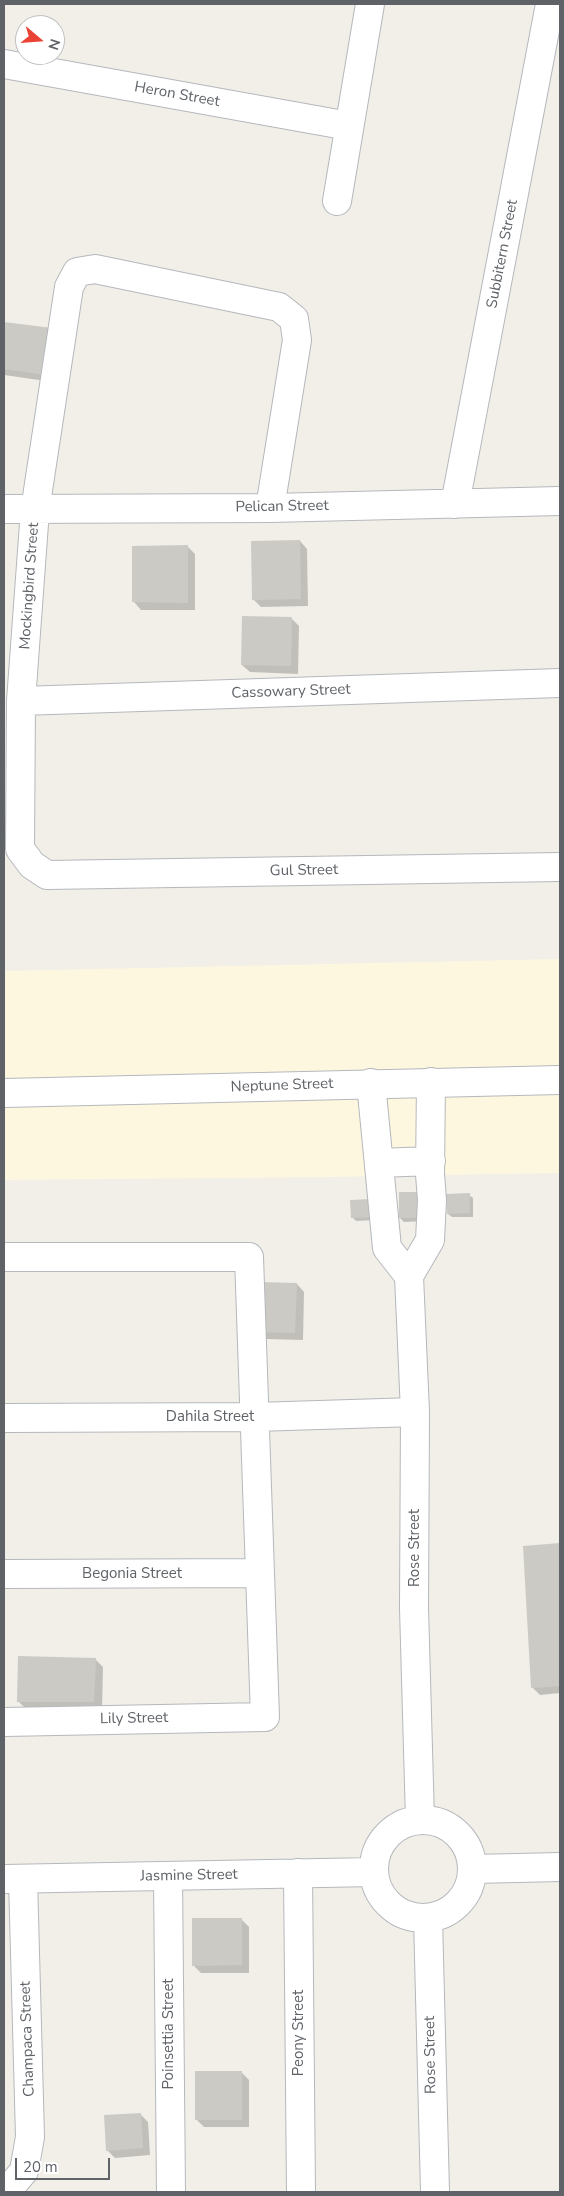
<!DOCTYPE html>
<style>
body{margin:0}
#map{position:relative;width:564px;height:2196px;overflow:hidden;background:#f1efe8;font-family:"Nunito Sans",sans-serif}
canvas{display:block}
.frame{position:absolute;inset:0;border:5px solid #5f6368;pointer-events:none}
.north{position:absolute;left:15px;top:15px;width:50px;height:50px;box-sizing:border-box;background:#fff;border:1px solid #bfc1c3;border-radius:50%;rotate:108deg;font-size:14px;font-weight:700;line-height:20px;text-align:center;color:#5f6368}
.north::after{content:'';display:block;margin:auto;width:18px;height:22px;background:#ea4335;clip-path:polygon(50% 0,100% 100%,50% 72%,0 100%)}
.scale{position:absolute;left:15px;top:2158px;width:95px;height:22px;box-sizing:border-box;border:2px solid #5f6368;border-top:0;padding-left:6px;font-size:15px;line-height:18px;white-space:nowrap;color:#5f6368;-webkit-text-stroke:4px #fff;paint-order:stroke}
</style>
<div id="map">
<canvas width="564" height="2196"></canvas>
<div class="frame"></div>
<div class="north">N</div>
<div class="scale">20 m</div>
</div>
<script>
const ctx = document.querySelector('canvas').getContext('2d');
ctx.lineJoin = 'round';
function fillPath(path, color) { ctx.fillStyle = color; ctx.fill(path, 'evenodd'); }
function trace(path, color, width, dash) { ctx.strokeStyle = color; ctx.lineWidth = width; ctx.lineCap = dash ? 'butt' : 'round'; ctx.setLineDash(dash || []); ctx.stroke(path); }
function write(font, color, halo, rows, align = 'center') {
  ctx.font = font + ' "Nunito Sans",sans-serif'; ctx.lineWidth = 4.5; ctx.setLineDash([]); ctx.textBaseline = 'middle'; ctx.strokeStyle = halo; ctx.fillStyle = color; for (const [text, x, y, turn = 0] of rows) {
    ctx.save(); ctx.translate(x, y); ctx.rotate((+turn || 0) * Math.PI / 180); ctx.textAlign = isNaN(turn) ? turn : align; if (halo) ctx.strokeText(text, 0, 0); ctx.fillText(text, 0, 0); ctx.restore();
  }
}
const commercial = new Path2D(`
 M560,959V1173L329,1177L4,1180V971Z`);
const shadow = new Path2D(`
 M4,323L51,329L53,382L4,375Z
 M300,541L307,549L308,606L261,607L253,599Z
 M187,546L195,554V610H141L134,602Z
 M291,618L299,626L298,674L250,672L242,665Z
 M469,1195L473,1198V1217H452L448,1214Z
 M426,1197V1221L404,1222L400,1218Z
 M352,1201L375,1220L356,1221L352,1217Z
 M297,1284L304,1292L303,1340L266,1339L259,1331Z
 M560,1545V1693L540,1695L532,1687L524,1547Z
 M95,1659L103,1667L102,1710L26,1709L18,1701Z
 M241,1919L249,1927V1973H201L193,1965Z
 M241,2072L249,2080V2127H204L196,2119Z
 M140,2114L148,2122L150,2155L115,2158L107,2150Z`);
const building = new Path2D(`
 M4,322L52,328L46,375L4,369Z
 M300,540L301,599L252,600L251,541Z
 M188,545V603L132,602V546Z
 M242,616L292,617L291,666L241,665Z
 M399,1192H423V1218H399Z
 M470,1193V1213L447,1214L446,1194Z
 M371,1199L372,1217L351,1218L350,1200Z
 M259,1282L297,1283L295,1333L257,1332Z
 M560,1543V1686L531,1688L523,1546Z
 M18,1656L96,1658L94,1702H17Z
 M192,1918H242V1965L192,1966Z
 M195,2071H242V2120H195Z
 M141,2113L143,2148L106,2151L104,2115Z`);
const minor = new Path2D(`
 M4,64L349,126
 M337,201L370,4
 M455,504L550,4
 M270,508L297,340L294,319L279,307L95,269L77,272L69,287L35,510L21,701L20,849L32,865L47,875L560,867
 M4,509L270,508L560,501
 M21,701L560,683
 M371,1083L387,1248L409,1276L430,1240L432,1200L430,1174L431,1082
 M379,1163L431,1161
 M4,1257H249L265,1717L4,1722
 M409,1276L415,1412L414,1608L420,1820
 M4,1418L255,1417L415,1412
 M4,1574L260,1573
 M374 1869a49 49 0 1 1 98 0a49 49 0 1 1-98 0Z
 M473,1869L560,1867
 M298,1873L301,2192
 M168,1876L171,2192
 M4,1879L374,1872
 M428,1918L435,2192
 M6,2192L24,2171L30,2137L23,1879`);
const tertiary = new Path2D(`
 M4,1093L560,1080`);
const streetNames = [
 ["Heron Street",177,95,10],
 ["Subbitern Street",503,254,-79],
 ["Pelican Street",282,507,-1],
 ["Mockingbird Street",30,586,-86],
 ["Cassowary Street",291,692,-2],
 ["Gul Street",304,871,-1],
 ["Neptune Street",282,1086,-2],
 ["Dahila Street",210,1417],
 ["Rose Street",415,1548,-90],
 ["Begonia Street",132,1574],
 ["Lily Street",134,1719,-1],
 ["Jasmine Street",189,1876,-1],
 ["Peony Street",299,2033,-90],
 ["Poinsettia Street",169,2034,-90],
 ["Champaca Street",28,2039,-92],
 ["Rose Street",431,2055,-91]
];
fillPath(commercial, '#fef7e0');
fillPath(shadow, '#0003');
fillPath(building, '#cccac5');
trace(minor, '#b5b8bc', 30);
trace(tertiary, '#b5b8bc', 30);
trace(minor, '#fff', 28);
trace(tertiary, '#fff', 28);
write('15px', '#5f6368', '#fff', streetNames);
</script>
